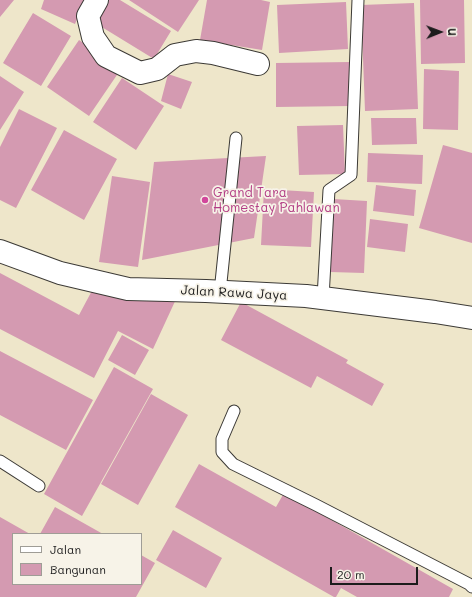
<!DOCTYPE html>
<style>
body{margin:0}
#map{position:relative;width:472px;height:597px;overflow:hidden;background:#eee6ca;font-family:Mali,sans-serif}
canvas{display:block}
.legend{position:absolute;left:12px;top:533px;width:130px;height:52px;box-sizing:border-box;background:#f7f3e8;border:1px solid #9f9d96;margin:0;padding:5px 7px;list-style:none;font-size:12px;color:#1c1c1c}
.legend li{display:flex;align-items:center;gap:8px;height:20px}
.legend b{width:20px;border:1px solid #9f9d96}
.north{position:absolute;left:420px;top:12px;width:40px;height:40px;-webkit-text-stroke:3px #f7f3e8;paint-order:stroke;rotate:89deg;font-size:11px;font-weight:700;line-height:16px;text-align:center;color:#1c1c1c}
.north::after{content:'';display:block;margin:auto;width:14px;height:18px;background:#1c1c1c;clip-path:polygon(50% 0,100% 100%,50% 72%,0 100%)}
.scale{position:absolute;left:330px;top:567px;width:88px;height:18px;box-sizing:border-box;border:2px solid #1c1c1c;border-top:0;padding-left:5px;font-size:12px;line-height:14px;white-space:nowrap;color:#1c1c1c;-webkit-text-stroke:3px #f7f3e8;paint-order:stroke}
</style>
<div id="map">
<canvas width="472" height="597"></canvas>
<ul class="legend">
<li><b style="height:5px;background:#fff"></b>Jalan</li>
<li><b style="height:11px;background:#d49ab1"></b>Bangunan</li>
</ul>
<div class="north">U</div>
<div class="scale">20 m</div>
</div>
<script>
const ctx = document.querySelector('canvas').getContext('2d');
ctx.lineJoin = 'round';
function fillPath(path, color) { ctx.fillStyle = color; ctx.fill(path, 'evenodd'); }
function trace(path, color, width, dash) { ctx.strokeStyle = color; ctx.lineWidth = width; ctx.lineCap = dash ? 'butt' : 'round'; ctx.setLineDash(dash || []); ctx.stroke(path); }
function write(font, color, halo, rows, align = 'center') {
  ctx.font = font + ' Mali,sans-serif'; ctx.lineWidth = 3.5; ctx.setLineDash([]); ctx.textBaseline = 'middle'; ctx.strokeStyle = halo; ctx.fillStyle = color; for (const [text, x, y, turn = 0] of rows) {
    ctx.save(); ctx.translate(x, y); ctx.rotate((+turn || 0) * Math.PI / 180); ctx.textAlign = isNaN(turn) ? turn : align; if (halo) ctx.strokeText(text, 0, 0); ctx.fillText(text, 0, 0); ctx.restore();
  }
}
const building = new Path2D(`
 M0,0H14L0,17Z
 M44,0H85L75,24L41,9Z
 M104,0H120L171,31L154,59L92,21Z
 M129,0H199L178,32Z
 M207,0H261L270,2L262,50L200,40Z
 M420,0H464L465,63L421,64Z
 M346,2L348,49L279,53L277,5Z
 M414,3L418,109L365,111L361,5Z
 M33,13L71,36L41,86L3,63Z
 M79,40L121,69L89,116L47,87Z
 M351,62V106L276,107V63Z
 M424,69L459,71L458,130L423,129Z
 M168,74L192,82L181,109L161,101Z
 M0,76L24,92L0,130Z
 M122,78L164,106L136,150L93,122Z
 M19,109L57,128L16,208L0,200V147Z
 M371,118H416L417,144L372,145Z
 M343,125L345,174L299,175L297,126Z
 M64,130L117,159L84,220L31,190Z
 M443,145L472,153V243L419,228Z
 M368,153L423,155L422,184L367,182Z
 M266,156L254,238L142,260L154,162Z
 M112,176L150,182L138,267L99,262Z
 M376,185L416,190L414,216L373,211Z
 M264,189L314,192L311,247L261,245Z
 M333,199L367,201L364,273L330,272Z
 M370,219L408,224L405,252L367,247Z
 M0,273L79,315L95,285L177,297L153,349L118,331L94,378L0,329Z
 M241,302L348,360L346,363L384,384L372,406L317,376L311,388L221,340Z
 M122,335L149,350L135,375L108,360Z
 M0,351L93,400L66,450L0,415Z
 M114,367L153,389L82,516L44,494Z
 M151,394L188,415L138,505L101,484Z
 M199,464L276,507L284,493L453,589L449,597H357L341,588L336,597H334L175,507Z
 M55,507L103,534H40Z
 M0,517L30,534H13V584H141V555L155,563L136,597H0Z
 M173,530L222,558L206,588L156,560Z`);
const service = new Path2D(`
 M220,292L236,138
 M323,298L329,190L351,175L358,0
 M234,411L222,439V452L233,464L316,505L469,584L472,587
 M0,461L39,486`);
const minor = new Path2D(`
 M97,0L88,16L93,37L106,56L140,73L157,69L175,55L196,51L213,53L258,64
 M0,251L60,273L128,289L206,291L306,296L435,312L472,318`);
const markers = [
 [205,200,4,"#d1479c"]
];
const hotelNames = [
 ["Grand Tara",213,193],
 ["Homestay Pahlawan",213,208]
];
const streetNames = [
 ["Jalan Rawa Jaya",234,293,3]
];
fillPath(building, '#d49ab1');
trace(service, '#3c3a36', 13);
trace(minor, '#3c3a36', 24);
trace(service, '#fff', 11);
trace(minor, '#fff', 22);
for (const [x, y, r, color] of markers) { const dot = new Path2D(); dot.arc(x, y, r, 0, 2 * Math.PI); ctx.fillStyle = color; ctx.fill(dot); trace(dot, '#f7f3e8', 1.5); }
write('13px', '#b23c85', '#f7f3e8', hotelNames, 'left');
write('13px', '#1c1c1c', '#f7f3e8', streetNames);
</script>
